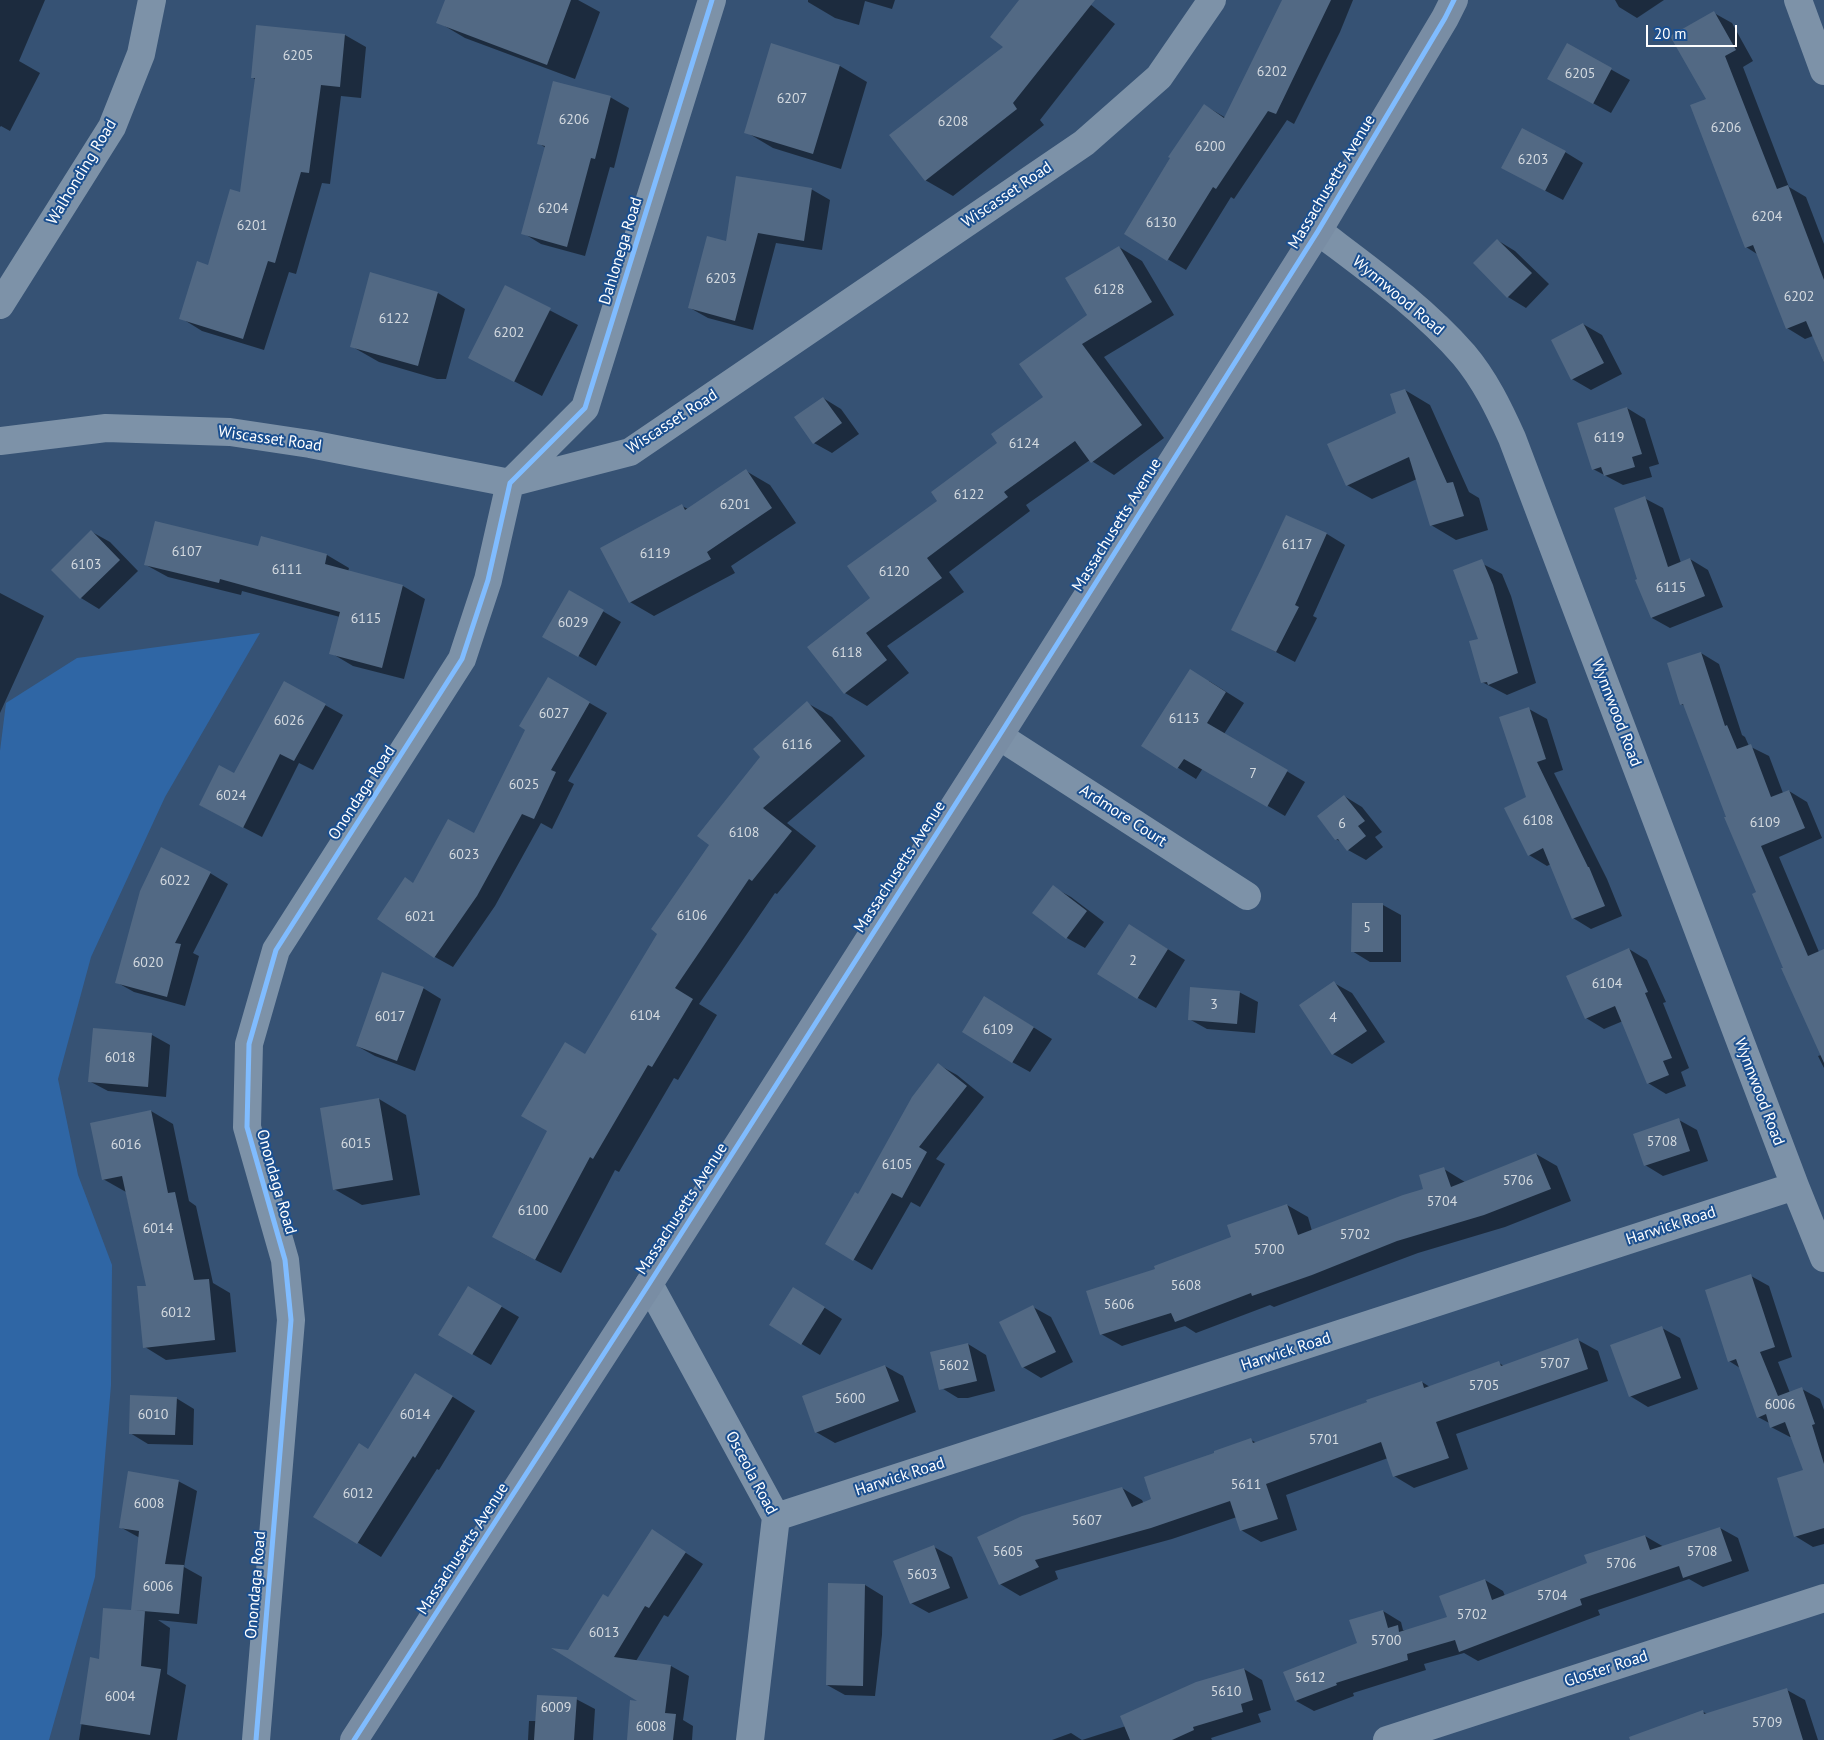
<!DOCTYPE html>
<style>
body{margin:0}
#map{position:relative;width:1824px;height:1740px;overflow:hidden;background:#365274;font-family:"PT Sans",sans-serif}
canvas{display:block}
.scale{position:absolute;left:1646px;top:25px;width:91px;height:22px;box-sizing:border-box;border:2px solid #fff;border-top:0;padding-left:6px;font-size:15px;line-height:18px;white-space:nowrap;color:#fff;-webkit-text-stroke:4px #1b4f8f;paint-order:stroke}
</style>
<div id="map">
<canvas width="1824" height="1740"></canvas>
<div class="scale">20 m</div>
</div>
<script>
const ctx = document.querySelector('canvas').getContext('2d');
ctx.lineJoin = 'round';
function fillPath(path, color) { ctx.fillStyle = color; ctx.fill(path, 'evenodd'); }
function trace(path, color, width, dash) { ctx.strokeStyle = color; ctx.lineWidth = width; ctx.lineCap = dash ? 'butt' : 'round'; ctx.setLineDash(dash || []); ctx.stroke(path); }
function write(font, color, halo, rows, align = 'center') {
  ctx.font = font + ' "PT Sans",sans-serif'; ctx.lineWidth = 4; ctx.setLineDash([]); ctx.textBaseline = 'middle'; ctx.strokeStyle = halo; ctx.fillStyle = color; for (const [text, x, y, turn = 0] of rows) {
    ctx.save(); ctx.translate(x, y); ctx.rotate((+turn || 0) * Math.PI / 180); ctx.textAlign = isNaN(turn) ? turn : align; if (halo) ctx.strokeText(text, 0, 0); ctx.fillText(text, 0, 0); ctx.restore();
  }
}
const green = new Path2D(`
 M260,633L165,797L91,957L58,1079L78,1175L112,1265L111,1385L95,1577L49,1740H0V751L6,703L77,658Z`);
const shadow = new Path2D(`
 M0,0H45L19,61L40,73L10,131L1,126L0,127Z
 M446,0H578L600,12L575,79L465,38L438,22Z
 M808,0H895L892,9L865,1L859,25L835,18L808,2Z
 M1020,0H1085L1115,24L1040,120L1044,125L953,196L925,180L1005,47Z
 M1284,0H1353L1340,32L1294,124L1287,120L1234,199L1231,197L1186,270L1125,234L1204,105L1226,118Z
 M1615,0H1664L1637,18L1619,7Z
 M1714,13L1732,23L1753,61L1743,67L1789,187L1806,197L1824,244V363L1813,336L1805,339L1787,328L1757,254L1746,247L1707,100Z
 M257,26L345,35L366,47L361,98L341,96L330,184L322,183L296,274L289,272L264,350L202,331L181,318L209,266L241,193L256,80L252,77Z
 M772,45L840,66L867,82L841,169L773,148L746,132Z
 M1567,45L1630,80L1611,113L1567,89Z
 M610,97L629,108L614,168L610,167L585,256L541,244L523,233L546,148L538,143Z
 M1565,152L1583,163L1563,200L1521,178Z
 M811,189L830,200L822,250L776,243L753,330L708,318L690,308L727,243Z
 M1497,240L1515,251L1549,284L1526,308L1508,297L1474,263Z
 M1119,247L1142,261L1174,315L1104,357L1164,438L1114,475L1090,460L1026,505L1030,511L949,572L964,592L887,646L909,673L867,706L845,693L871,598L939,502L1045,397L1088,315Z
 M505,287L578,325L542,396L470,358Z
 M438,293L465,309L446,379H437L379,362L351,346Z
 M1583,324L1602,335L1622,374L1591,390L1572,379Z
 M1405,390L1430,405L1469,492L1479,498L1488,530L1456,540L1431,525L1417,479L1372,499L1347,485L1397,414Z
 M823,398L841,409L859,434L832,453L814,443Z
 M1627,408L1645,419L1659,464L1649,467L1652,477L1623,485L1593,469Z
 M746,471L770,485L796,523L731,566L735,573L654,616L630,602L682,506L688,509Z
 M1644,498L1663,508L1681,563L1690,559L1708,570L1723,607L1670,628L1652,618L1637,581Z
 M1286,516L1327,534L1345,545L1313,616L1317,618L1295,662L1232,629L1263,568Z
 M92,532L110,542L138,571L99,609L81,598L53,570Z
 M261,538L327,555L349,568L348,572L403,586L425,599L404,679L353,666L331,653L340,617L242,591L241,595L168,577L146,565L259,547Z
 M1483,564L1502,574L1511,596L1536,683L1507,695L1482,682L1480,640Z
 M569,591L621,622L596,666L544,636Z
 M0,593L44,616L0,713Z
 M1701,653L1719,664L1742,735L1745,737L1749,746L1769,756L1783,793L1789,791L1807,802L1822,838L1779,857L1819,952L1824,950V1068L1818,1056L1821,1055L1685,706L1681,704Z
 M548,679L607,713L568,781L574,784L552,829L541,823L495,906L453,967L435,957L413,884L475,835L527,729Z
 M1209,681L1244,703L1224,734L1305,782L1285,816L1203,768L1196,779L1143,746Z
 M807,703L832,717L865,756L787,823L816,846L777,894L775,893L699,1004L717,1015L678,1080L674,1078L619,1172L615,1170L561,1273L518,1251L586,1056L710,845Z
 M325,705L343,715L313,770L299,763L262,837L200,805L235,774Z
 M1529,709L1547,719L1563,770L1554,773L1607,879L1622,916L1591,929L1573,918L1551,864L1547,866L1529,855Z
 M1344,796L1362,807L1382,832L1375,837L1383,847L1366,860L1348,850L1343,843L1336,839Z
 M210,873L228,884L193,953L199,956L185,1006L134,992L116,982Z
 M1053,887L1071,897L1104,922L1085,948L1067,938L1034,913Z
 M1383,905L1401,915V962H1370L1352,951Z
 M1147,936L1185,960L1156,1008L1138,998Z
 M1629,949L1647,960L1666,1002L1663,1003L1689,1068L1681,1072L1686,1086L1666,1094L1648,1083L1623,1021L1604,1029L1586,1018Z
 M1334,983L1352,993L1385,1042L1352,1064L1333,1054Z
 M423,988L441,999L415,1071L375,1056L357,1046Z
 M1239,992L1258,1002L1255,1033L1207,1029L1189,1019Z
 M1003,1008L1052,1039L1030,1072L1012,1062Z
 M152,1035L170,1045L166,1097L108,1091L89,1081Z
 M939,1065L957,1075L984,1097L936,1159L945,1164L920,1207L911,1202L872,1270L827,1244L859,1196Z
 M379,1099L406,1115L420,1195L362,1205L334,1189Z
 M151,1111L173,1124L189,1201L196,1206L213,1283L230,1293L236,1352L166,1360L145,1347L147,1287L126,1192L103,1179Z
 M1679,1120L1697,1130L1708,1161L1663,1176L1645,1165Z
 M1536,1154L1557,1166L1571,1201L1505,1227L1418,1253L1274,1307L1270,1305L1196,1333L1185,1326L1122,1346L1101,1334L1157,1270L1233,1238L1287,1205L1308,1217L1312,1231L1425,1190L1444,1169L1465,1182Z
 M1751,1276L1769,1286L1792,1357L1778,1362L1790,1393L1802,1389L1820,1399L1824,1410V1544L1813,1547L1795,1536L1805,1471L1792,1437H1790L1771,1427V1424L1758,1417L1740,1368L1729,1361Z
 M468,1287L519,1317L491,1365L440,1335Z
 M811,1299L842,1319L820,1355L770,1325Z
 M1033,1307L1051,1317L1073,1362L1041,1378L1023,1367L1001,1322Z
 M1662,1328L1680,1338L1698,1389L1648,1407L1630,1396Z
 M1578,1340L1598,1351L1608,1381L1456,1434L1468,1469L1414,1488L1394,1476L1388,1458L1286,1495L1297,1530L1261,1542L1241,1530L1237,1517L1172,1539L1055,1571L1058,1579L1020,1596L1000,1584L1122,1488L1142,1500L1144,1504L1153,1500L1216,1454L1251,1440L1257,1443L1422,1382L1430,1387L1499,1363L1504,1366Z
 M968,1344L986,1355L995,1391L968,1398H958L940,1387Z
 M885,1366L903,1376L916,1412L835,1443L816,1432Z
 M439,1388L475,1411L439,1470L437,1469L381,1557L315,1516L369,1450Z
 M176,1398L194,1409L193,1445L148,1444L130,1433Z
 M178,1481L197,1491L184,1567L202,1577L197,1624L158,1620L170,1628L167,1674L186,1685L177,1740H79L92,1659L100,1660L137,1612L140,1538L120,1527Z
 M1720,1528L1738,1538L1749,1571L1703,1587L1689,1579L1598,1610L1600,1615L1478,1661L1464,1653L1424,1664L1426,1670L1353,1693L1354,1696L1314,1711L1296,1701L1358,1644L1383,1611L1401,1622L1403,1630L1406,1631L1448,1618L1485,1580L1503,1591L1505,1596L1588,1564L1645,1536L1664,1547Z
 M652,1531L703,1564L668,1617L664,1615L636,1661L671,1666L689,1676L683,1720L693,1726L692,1740H628L642,1702L569,1652L608,1598Z
 M934,1547L952,1557L968,1598L929,1613L911,1603Z
 M865,1585L883,1596L882,1635L875,1696L845,1695L827,1685Z
 M1244,1669L1262,1680L1271,1710L1258,1714L1261,1722L1211,1738L1212,1740H1052L1071,1733L1082,1740L1126,1726Z
 M1787,1690L1805,1700L1818,1740H1664L1703,1712L1708,1714Z
 M576,1699L595,1709L593,1740H528L529,1721H537Z`);
const building = new Path2D(`
 M445,0H571L547,65L436,23Z
 M1019,0H1095L1013,103L1017,109L925,181L889,135L1003,47L990,37Z
 M1282,0H1331L1276,114L1268,111L1216,189L1213,187L1167,261L1124,234L1170,158L1168,157L1204,104L1224,118Z
 M1714,11L1736,50L1725,56L1777,189L1788,185L1824,280V363L1806,321L1786,329L1753,245L1745,248L1690,105L1706,99L1670,36Z
 M256,25L345,34L340,87L321,85L309,173L301,172L275,263L268,261L243,339L179,319L197,261L208,265L230,189L240,192L255,78H251Z
 M771,43L840,65L813,154L744,133Z
 M1567,43L1612,68L1593,104L1547,79Z
 M553,81L611,96L595,159L591,158L567,247L521,234L545,146L537,144Z
 M1522,128L1566,151L1545,191L1501,168Z
 M736,176L812,188L804,241L758,233L735,321L688,308L707,236L726,241Z
 M1497,239L1532,273L1507,298L1473,263Z
 M1119,246L1152,302L1082,344L1142,425L1091,463L1075,441L1004,492L1008,497L927,558L942,578L866,633L887,660L844,694L807,647L870,598L847,566L937,501L931,492L997,443L991,434L1043,397L1019,364L1087,315L1065,278Z
 M370,272L438,292L418,366L350,347Z
 M505,285L551,308L514,382L468,358Z
 M1583,323L1604,363L1571,380L1551,340Z
 M1405,389L1447,483L1453,482L1464,516L1430,526L1409,457L1346,486L1327,444L1396,413L1390,394Z
 M823,397L842,423L813,444L794,417Z
 M1627,407L1642,454L1632,457L1635,467L1604,476L1601,467L1592,470L1577,423Z
 M746,469L772,508L707,552L711,559L629,603L600,548L682,504L685,510Z
 M1645,496L1668,567L1690,558L1705,596L1651,618L1635,580L1637,579L1614,508Z
 M1286,515L1327,533L1295,605L1299,607L1276,652L1231,630L1262,567Z
 M155,521L258,546L261,536L327,554L325,564L403,585L382,668L329,654L340,612L220,579L219,583L144,565Z
 M91,530L120,560L80,599L51,570Z
 M1482,559L1493,585L1518,673L1488,685L1487,682L1481,683L1469,641L1478,639L1453,570Z
 M569,590L604,610L578,657L542,637Z
 M1701,652L1725,726L1727,725L1737,749L1751,744L1771,797L1789,790L1805,828L1761,846L1808,956L1824,949V1063L1781,968H1783L1752,894L1756,892L1724,817H1726L1683,704L1680,705L1667,663Z
 M1190,669L1226,692L1207,723L1288,770L1267,807L1184,759L1177,769L1141,746Z
 M548,677L590,702L551,770L556,772L534,819L522,814L477,896L434,958L377,919L405,877L413,883L448,819L474,833L525,730L519,726Z
 M284,681L326,704L294,761L280,754L243,828L199,805L219,765L234,773Z
 M807,701L841,741L763,808L792,831L752,881L749,879L675,988L693,999L652,1067L648,1065L593,1159L590,1157L535,1260L492,1237L547,1131L521,1116L565,1042L585,1054L657,934L651,929L709,845L697,836L760,757L753,749Z
 M1529,707L1546,759L1537,762L1588,867H1589L1605,906L1572,919L1543,848L1528,856L1504,808L1526,797L1499,717Z
 M1344,795L1365,821L1358,826L1366,836L1347,851L1338,839L1335,840L1317,816Z
 M161,847L211,872L175,943L181,944L167,997L115,983L140,891Z
 M1053,885L1087,911L1066,939L1032,913Z
 M1352,903H1383V952H1351Z
 M1129,924L1168,949L1137,999L1097,974Z
 M1629,948L1648,992L1645,993L1672,1058L1663,1061L1669,1075L1647,1084L1615,1006L1585,1019L1566,976Z
 M382,972L424,987L397,1061L356,1046Z
 M1334,981L1367,1031L1332,1055L1299,1005Z
 M1190,987L1240,991L1237,1024L1188,1020Z
 M984,996L1034,1027L1012,1063L962,1032Z
 M93,1028L152,1033L148,1087L88,1082Z
 M938,1063L967,1086L919,1147L927,1152L902,1198L892,1193L853,1261L825,1244L855,1192L858,1194L912,1097Z
 M379,1098L393,1180L333,1190L320,1108Z
 M151,1110L168,1193L175,1192L194,1280L209,1279L215,1340L143,1348L137,1286H146L122,1176L102,1180L90,1123Z
 M1679,1118L1690,1151L1644,1166L1633,1134Z
 M1536,1153L1551,1189L1484,1215L1397,1241L1312,1275L1252,1296L1251,1293L1175,1322L1171,1313L1100,1335L1086,1291L1155,1269L1154,1266L1231,1237L1227,1225L1287,1204L1298,1235L1403,1195L1423,1189L1419,1175L1444,1167L1451,1187Z
 M1751,1274L1775,1347L1760,1352L1778,1396L1802,1387L1815,1424L1812,1425L1824,1464V1528L1794,1537L1777,1478L1803,1470L1785,1422L1770,1428L1766,1414L1757,1418L1736,1359L1728,1362L1705,1290Z
 M468,1286L502,1306L472,1355L438,1335Z
 M793,1287L825,1307L801,1345L769,1325Z
 M1033,1305L1056,1352L1022,1368L999,1322Z
 M1662,1326L1681,1378L1629,1397L1610,1345Z
 M1578,1338L1588,1369L1436,1422L1449,1458L1393,1477L1381,1442L1266,1484L1278,1519L1240,1531L1230,1501L1151,1528L1035,1560L1039,1567L999,1585L977,1537L1022,1516L1122,1487L1132,1507L1151,1499L1144,1477L1214,1453V1451L1251,1438L1253,1443L1367,1402L1366,1400L1422,1381L1424,1388L1499,1361L1501,1366Z
 M968,1343L977,1381L939,1390L930,1352Z
 M885,1365L899,1401L815,1433L802,1396Z
 M415,1373L453,1396L415,1458L413,1456L357,1544L313,1517L359,1443L368,1449Z
 M130,1395L177,1397L175,1435L129,1434Z
 M128,1471L179,1480L165,1564L184,1565L179,1614L131,1610L139,1531L119,1528Z
 M1720,1527L1732,1561L1683,1578L1679,1566L1580,1599L1582,1605L1459,1652L1455,1640L1407,1654L1408,1660L1336,1683L1337,1685L1295,1701L1283,1672L1357,1643L1349,1620L1383,1610L1388,1628L1398,1625L1399,1632L1447,1617L1439,1596L1485,1579L1492,1600L1587,1563L1584,1555L1645,1535L1650,1550Z
 M652,1529L686,1552L649,1608L645,1606L614,1657L671,1665L665,1713L676,1714L673,1740H627L630,1700L637,1701L551,1648L568,1650L603,1594L608,1597Z
 M934,1545L950,1588L910,1604L893,1561Z
 M828,1583L865,1584L863,1686L826,1685Z
 M103,1608L145,1611L141,1666L161,1669L150,1735L80,1724L90,1657L99,1659Z
 M1244,1668L1253,1700L1241,1704L1243,1712L1193,1727L1194,1730L1172,1740H1130L1120,1716L1196,1682Z
 M1787,1688L1803,1740H1630L1629,1737L1703,1710L1704,1714Z
 M537,1695L577,1697L574,1740H534Z`);
const street = new Path2D(`
 M1798,0L1824,71
 M1318,231C1368,269 1422,307 1464,355C1485,380 1499,409 1512,438L1795,1186L1824,1258
 M0,305L112,127L141,54L152,0
 M0,441L106,428L230,432L310,444L510,483L630,452L1084,143L1159,77L1212,0
 M999,736L1247,896
 M649,1284L776,1517L750,1740
 M776,1517L1795,1186
 M256,1740L291,1320L285,1260L247,1127L249,1044L276,950L462,659L488,580L510,483L585,408L712,0
 M1387,1740L1824,1598`);
const secondary = new Path2D(`
 M354,1740L649,1284L999,736L1318,231L1445,18L1454,0`);
const cycleway = new Path2D(`
 M256,1740L291,1320L285,1260L247,1127L249,1044L276,950L462,659L488,580L510,483L585,408L712,0
 M354,1740L649,1284L999,736L1318,231L1445,18L1454,0`);
const numberNames = [
 ["6205",298,56],
 ["6202",1272,72],
 ["6205",1580,74],
 ["6207",792,99],
 ["6206",574,120],
 ["6208",953,122],
 ["6206",1726,128],
 ["6200",1210,147],
 ["6203",1533,160],
 ["6204",553,209],
 ["6204",1767,217],
 ["6130",1161,223],
 ["6201",252,226],
 ["6203",721,279],
 ["6128",1109,290],
 ["6202",1799,297],
 ["6122",394,319],
 ["6202",509,333],
 ["6119",1609,438],
 ["6124",1024,444],
 ["6122",969,495],
 ["6201",735,505],
 ["6117",1297,545],
 ["6107",187,552],
 ["6119",655,554],
 ["6103",86,565],
 ["6111",287,570],
 ["6120",894,572],
 ["6115",1671,588],
 ["6115",366,619],
 ["6029",573,623],
 ["6118",847,653],
 ["6027",554,714],
 ["6113",1184,719],
 ["6026",289,721],
 ["6116",797,745],
 ["7",1253,774],
 ["6025",524,785],
 ["6024",231,796],
 ["6108",1538,821],
 ["6109",1765,823],
 ["6",1342,824],
 ["6108",744,833],
 ["6023",464,855],
 ["6022",175,881],
 ["6106",692,916],
 ["6021",420,917],
 ["5",1367,928],
 ["2",1133,961],
 ["6020",148,963],
 ["6104",1607,984],
 ["3",1214,1005],
 ["6104",645,1016],
 ["6017",390,1017],
 ["4",1333,1018],
 ["6109",998,1030],
 ["6018",120,1058],
 ["5708",1662,1142],
 ["6015",356,1144],
 ["6016",126,1145],
 ["6105",897,1165],
 ["5706",1518,1181],
 ["5704",1442,1202],
 ["6100",533,1211],
 ["6014",158,1229],
 ["5702",1355,1235],
 ["5700",1269,1250],
 ["5608",1186,1286],
 ["5606",1119,1305],
 ["6012",176,1313],
 ["5707",1555,1364],
 ["5602",954,1366],
 ["5705",1484,1386],
 ["5600",850,1399],
 ["6006",1780,1405],
 ["6010",153,1415],
 ["6014",415,1415],
 ["5701",1324,1440],
 ["5611",1246,1485],
 ["6012",358,1494],
 ["6008",149,1504],
 ["5607",1087,1521],
 ["5605",1008,1552],
 ["5708",1702,1552],
 ["5706",1621,1564],
 ["5603",922,1575],
 ["6006",158,1587],
 ["5704",1552,1596],
 ["5702",1472,1615],
 ["6013",604,1633],
 ["5700",1386,1641],
 ["5612",1310,1678],
 ["5610",1226,1692],
 ["6004",120,1697],
 ["6009",556,1708],
 ["5709",1767,1723],
 ["6008",651,1727]
];
const streetNames = [
 ["Walhonding Road",82,172,-59],
 ["Massachusetts Avenue",1332,182,-59],
 ["Wiscasset Road",1007,195,-34],
 ["Dahlonega Road",621,251,-73],
 ["Wynnwood Road",1398,296,40],
 ["Wiscasset Road",672,422,-33],
 ["Wiscasset Road",270,439,8],
 ["Massachusetts Avenue",1117,525,-58],
 ["Wynnwood Road",1616,713,69],
 ["Onondaga Road",362,793,-57],
 ["Ardmore Court",1123,816,33],
 ["Massachusetts Avenue",900,867,-57],
 ["Wynnwood Road",1759,1092,69],
 ["Onondaga Road",276,1182,74],
 ["Massachusetts Avenue",682,1209,-57],
 ["Harwick Road",1671,1226,-18],
 ["Harwick Road",1286,1352,-18],
 ["Osceola Road",751,1473,62],
 ["Harwick Road",900,1477,-18],
 ["Massachusetts Avenue",463,1549,-57],
 ["Onondaga Road",256,1585,-85],
 ["Gloster Road",1606,1669,-18]
];
fillPath(green, '#2f66a5');
fillPath(shadow, '#0007');
fillPath(building, '#526984');
trace(street, '#7d92a8', 28);
trace(secondary, '#798da4', 28);
trace(cycleway, '#80bcff', 5);
write('14px', '#d4dae0', null, numberNames);
write('16px', '#fff', '#1b4f8f', streetNames);
</script>
